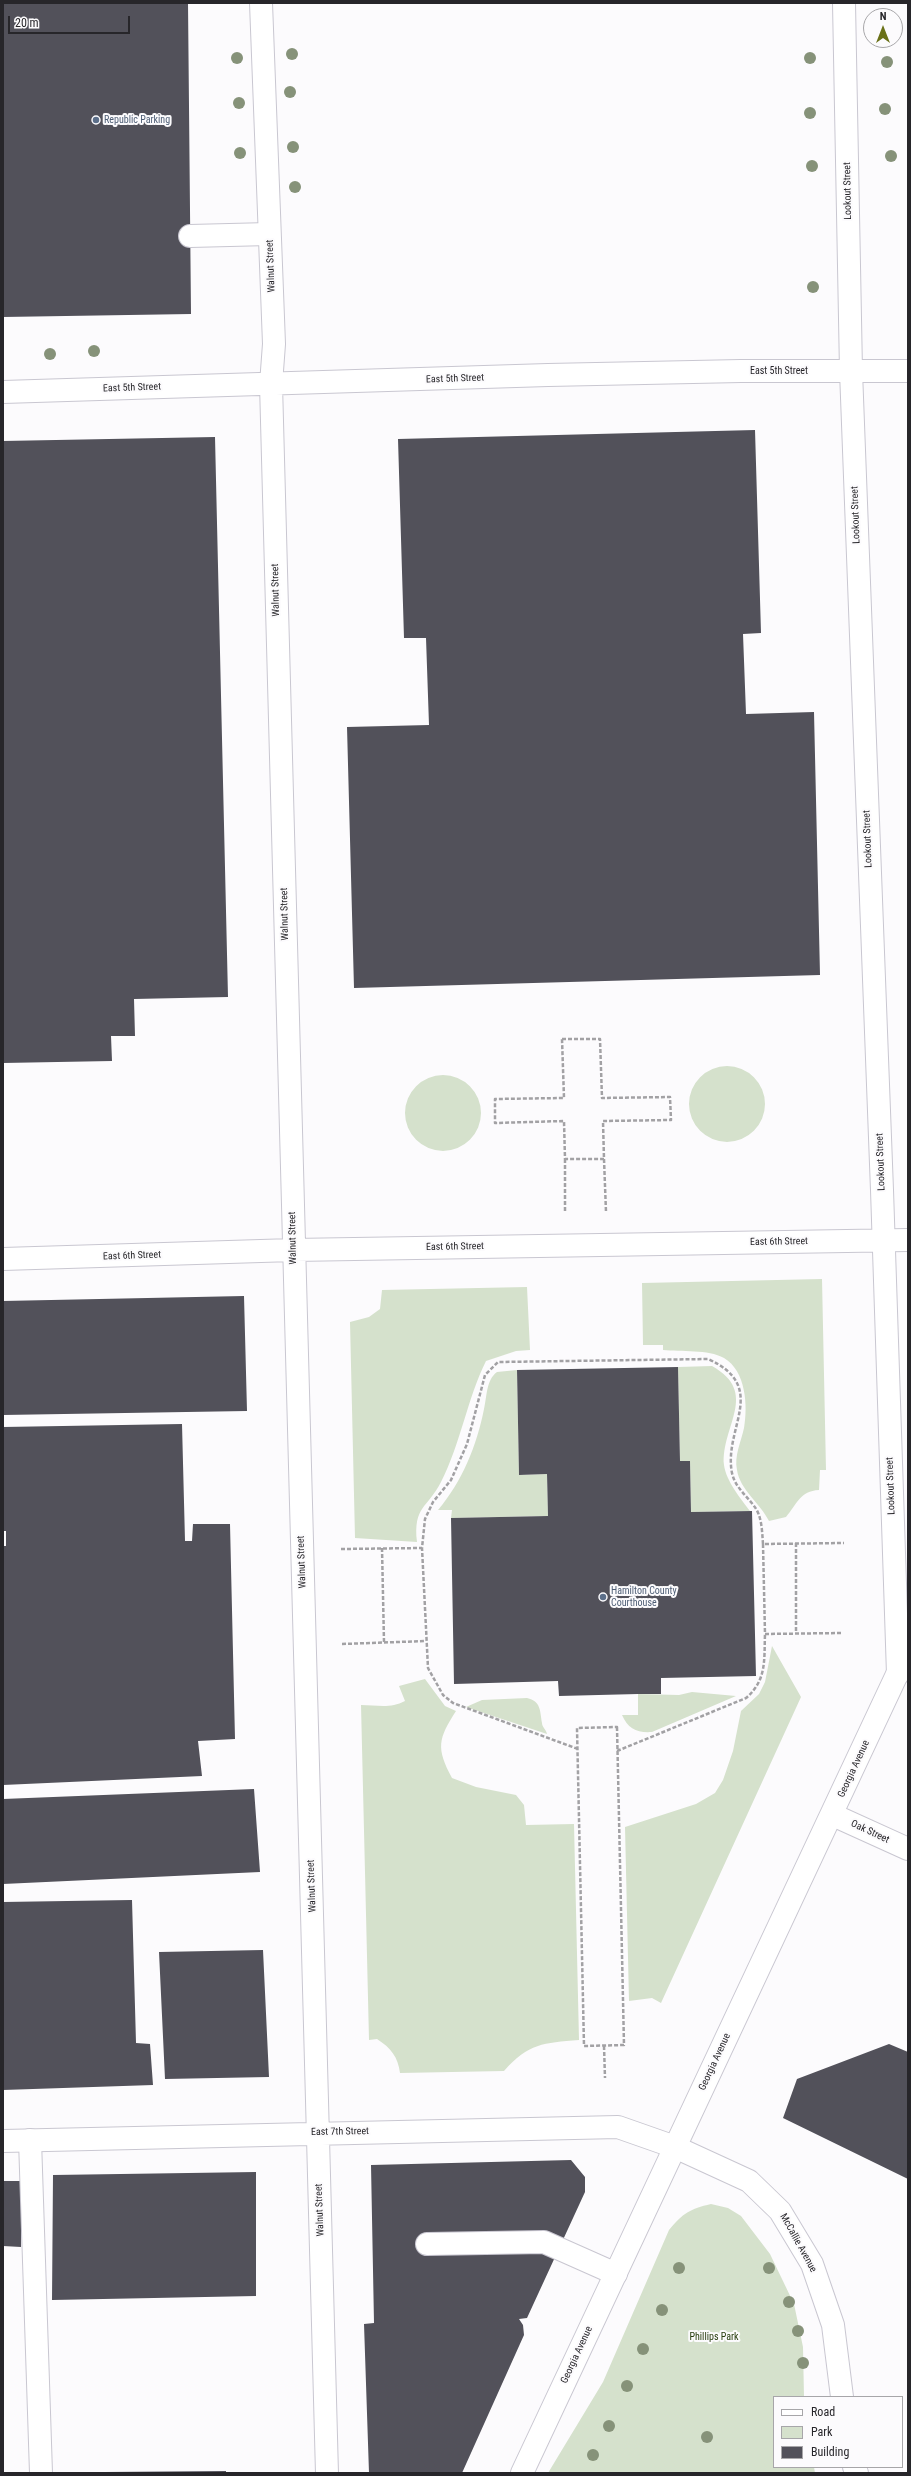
<!DOCTYPE html>
<style>
body{margin:0}
#map{position:relative;width:911px;height:2476px;overflow:hidden;background:#fcfbfd;font-family:"Roboto Condensed",sans-serif}
canvas{display:block}
.frame{position:absolute;inset:0;border:4px solid #27262a;pointer-events:none}
.legend{position:absolute;left:773px;top:2396px;width:130px;height:72px;box-sizing:border-box;background:#fcfbfd;border:1px solid #a7a6a9;margin:0;padding:5px 7px;list-style:none;font-size:12px;color:#27262a}
.legend li{display:flex;align-items:center;gap:8px;height:20px}
.legend b{width:20px;border:1px solid #a7a6a9}
.north{position:absolute;left:863px;top:8px;width:40px;height:40px;box-sizing:border-box;background:#fcfbfd;border:1px solid #a7a6a9;border-radius:50%;rotate:0deg;font-size:11px;font-weight:700;line-height:16px;text-align:center;color:#27262a}
.north::after{content:'';display:block;margin:auto;width:14px;height:18px;background:#6a7118;clip-path:polygon(50% 0,100% 100%,50% 72%,0 100%)}
.scale{position:absolute;left:8px;top:16px;width:122px;height:18px;box-sizing:border-box;border:2px solid #27262a;border-top:0;padding-left:5px;font-size:12px;line-height:14px;white-space:nowrap;color:#27262a;-webkit-text-stroke:3px #fcfbfd;paint-order:stroke}
</style>
<div id="map">
<canvas width="911" height="2476"></canvas>
<div class="frame"></div>
<ul class="legend">
<li><b style="height:5px;background:#fff"></b>Road</li>
<li><b style="height:11px;background:#d5e1cc"></b>Park</li>
<li><b style="height:11px;background:#52515a"></b>Building</li>
</ul>
<div class="north">N</div>
<div class="scale">20 m</div>
</div>
<script>
const ctx = document.querySelector('canvas').getContext('2d');
ctx.lineJoin = 'round';
function fillPath(path, color) { ctx.fillStyle = color; ctx.fill(path, 'evenodd'); }
function trace(path, color, width, dash) { ctx.strokeStyle = color; ctx.lineWidth = width; ctx.lineCap = dash ? 'butt' : 'round'; ctx.setLineDash(dash || []); ctx.stroke(path); }
function write(font, color, halo, rows, align = 'center') {
  ctx.font = font + ' "Roboto Condensed",sans-serif'; ctx.lineWidth = 4; ctx.setLineDash([]); ctx.textBaseline = 'middle'; ctx.strokeStyle = halo; ctx.fillStyle = color; for (const [text, x, y, turn = 0] of rows) {
    ctx.save(); ctx.translate(x, y); ctx.rotate((+turn || 0) * Math.PI / 180); ctx.textAlign = isNaN(turn) ? turn : align; if (halo) ctx.strokeText(text, 0, 0); ctx.fillText(text, 0, 0); ctx.restore();
  }
}
const green = new Path2D(`
 M689 1104a38 38 0 1 1 76 0a38 38 0 1 1-76 0Z
 M405 1113a38 38 0 1 1 76 0a38 38 0 1 1-76 0Z
 M822,1279L826,1470H820L819,1490C800,1491 797,1504 786,1517L769,1521C760,1503 740,1490 737,1470C734,1456 741,1442 744,1428C748,1406 746,1371 724,1358C708,1349 681,1352 663,1350V1345H643L642,1283Z
 M527,1287L530,1350L516,1351L486,1361C467,1399 461,1443 441,1482C428,1508 413,1506 417,1542L355,1538L350,1322L369,1317L380,1309L382,1290Z
 M712,1366C760,1393 721,1426 724,1465C726,1481 741,1499 750,1511L691,1512L690,1461H680L678,1367Z
 M517,1370L519,1475L547,1474L548,1516L451,1518L452,1510H438C462,1482 477,1445 484,1409C487,1397 486,1380 497,1372Z
 M772,1646L801,1697L661,2003L652,1998L629,2001L625,1827L696,1804L715,1793L723,1780L733,1751L741,1711L759,1694L765,1682Z
 M425,1679L445,1706L456,1711C438,1739 436,1748 452,1778L476,1787L516,1795L524,1805L526,1825L574,1824L579,2040C543,2043 529,2043 504,2071L400,2073C398,2057 391,2048 377,2039L369,2040L361,1705C377,1705 390,1709 405,1701L399,1686Z
 M692,1692L736,1696L652,1732C637,1733 628,1729 622,1715H638V1694L679,1695Z
 M527,1698C541,1701 540,1711 542,1723C542,1727 546,1729 547,1734L466,1707L482,1700Z
 M711,2204L728,2208L741,2216L770,2254L794,2304L803,2347L804,2397H774V2467H814L815,2473H548L603,2382L669,2230C683,2213 690,2209 711,2204Z`);
const building = new Path2D(`
 M3,3H188L191,314L3,317Z
 M755,430L761,633L743,634L746,714L814,712L820,975L354,988L347,727L429,725L426,638H404L398,439Z
 M215,437L228,997L134,999L135,1036H111L112,1061L3,1063V441Z
 M244,1296L247,1411L3,1415V1301Z
 M678,1367L680,1461H690L691,1512L752,1511L756,1676L661,1678V1694H638L559,1696L558,1681L454,1684L451,1518L548,1516L547,1474L519,1475L517,1370Z
 M182,1424L185,1541H192L193,1524H230L235,1739L198,1741L202,1776L3,1785V1546H6V1531H3V1427Z
 M254,1789L260,1872L3,1884V1799Z
 M132,1900L136,2043L150,2044L153,2085L3,2090V1902Z
 M263,1950L269,2077L165,2079L159,1952Z
 M889,2044L908,2052V2179L783,2118L797,2079Z
 M571,2160L585,2177V2192L527,2318L519,2319L523,2325L524,2335L462,2473H369L364,2324L374,2323L371,2165Z
 M256,2172V2296L52,2300L53,2175Z
 M3,2181H21V2247L3,2246Z
 M226,2471V2473H105V2472Z`);
const path = new Path2D(`
 M562,1039H600L602,1098L670,1097L671,1120L603,1121L604,1159H565L564,1121L495,1123V1099L564,1098Z
 M565,1159V1212
 M604,1159L606,1212
 M796,1543V1632
 M382,1548L384,1642
 M341,1549L422,1548
 M841,1633L765,1634L763,1544L844,1543
 M342,1644L426,1641
 M617,1727L624,2045L584,2046L577,1728Z
 M578,1749L453,1703L443,1695L428,1668L422,1548L425,1519L433,1502L451,1480L467,1444L485,1375L498,1362L708,1359C770,1387 723,1428 732,1473C735,1487 746,1495 754,1506C762,1516 762,1531 763,1544
 M617,1751L746,1698C767,1680 764,1660 765,1634
 M604,2046L605,2078`);
const lane = new Path2D(`
 M190,236L269,234
 M30,2140L41,2473
 M427,2244L544,2242L616,2274`);
const street = new Path2D(`
 M261,3L274,344L271,384L327,2473
 M844,3L851,371L882,1190L898,1674
 M3,392L548,375L741,371H908
 M3,1259L293,1250L908,1240
 M833,1815L908,1849
 M3,2141L618,2127L675,2147`);
const secondary = new Path2D(`
 M675,2147L749,2181L780,2211L812,2264L833,2325L842,2397
 M854,2467L857,2473`);
const primary = new Path2D(`
 M522,2473L908,1651`);
const trees = [
 [292,54],
 [237,58],
 [810,58],
 [887,62],
 [290,92],
 [239,103],
 [885,109],
 [810,113],
 [293,147],
 [240,153],
 [891,156],
 [812,166],
 [295,187],
 [813,287],
 [94,351],
 [50,354],
 [679,2268],
 [769,2268],
 [789,2302],
 [662,2310],
 [798,2331],
 [643,2349],
 [803,2363],
 [627,2386],
 [609,2426],
 [707,2437],
 [593,2455]
];
const markers = [
 [96,120,4,"#5c6f8a"],
 [603,1597,4,"#5c6f8a"]
];
const serviceNames = [
 ["Republic Parking",104,120],
 ["Hamilton County",611,1591],
 ["Courthouse",611,1603]
];
const streetNames = [
 ["Lookout Street",848,191,-91],
 ["Walnut Street",271,266,-92],
 ["East 5th Street",779,371],
 ["East 5th Street",455,379,-2],
 ["East 5th Street",132,388,-2],
 ["Lookout Street",856,515,-92],
 ["Walnut Street",276,590,-91],
 ["Lookout Street",868,839,-92],
 ["Walnut Street",285,914,-91],
 ["Lookout Street",881,1162,-92],
 ["Walnut Street",293,1238,-91],
 ["East 6th Street",779,1242,-1],
 ["East 6th Street",455,1247,-1],
 ["East 6th Street",132,1256,-2],
 ["Lookout Street",891,1486,-92],
 ["Walnut Street",302,1562,-92],
 ["Georgia Avenue",854,1769,-65],
 ["Oak Street",870,1832,25],
 ["Walnut Street",312,1886,-92],
 ["Georgia Avenue",715,2062,-65],
 ["East 7th Street",340,2132,-1],
 ["Walnut Street",320,2210,-92],
 ["McCallie Avenue",798,2243,61],
 ["Georgia Avenue",577,2355,-65]
];
const parkNames = [
 ["Phillips Park",714,2337]
];
fillPath(green, '#d5e1cc');
fillPath(building, '#52515a');
trace(lane, '#c9c7d1', 24);
trace(street, '#c9c7d1', 24);
trace(secondary, '#c9c7d1', 24);
trace(primary, '#c9c7d1', 24);
trace(path, '#a2a1a4', 2.5, [4, 2]);
trace(lane, '#fff', 22);
trace(street, '#fff', 22);
trace(secondary, '#fff', 22);
trace(primary, '#fff', 22);
ctx.fillStyle = '#869279';
for (const [x, y] of trees) { ctx.beginPath(); ctx.arc(x, y, 6, 0, 2 * Math.PI); ctx.fill(); }
for (const [x, y, r, color] of markers) { const dot = new Path2D(); dot.arc(x, y, r, 0, 2 * Math.PI); ctx.fillStyle = color; ctx.fill(dot); trace(dot, '#fcfbfd', 1.5); }
write('10px', '#4e5e75', '#fcfbfd', serviceNames, 'left');
write('10px', '#27262a', '#fcfbfd', streetNames);
write('10px', '#263c0d', '#fcfbfd', parkNames);
</script>
